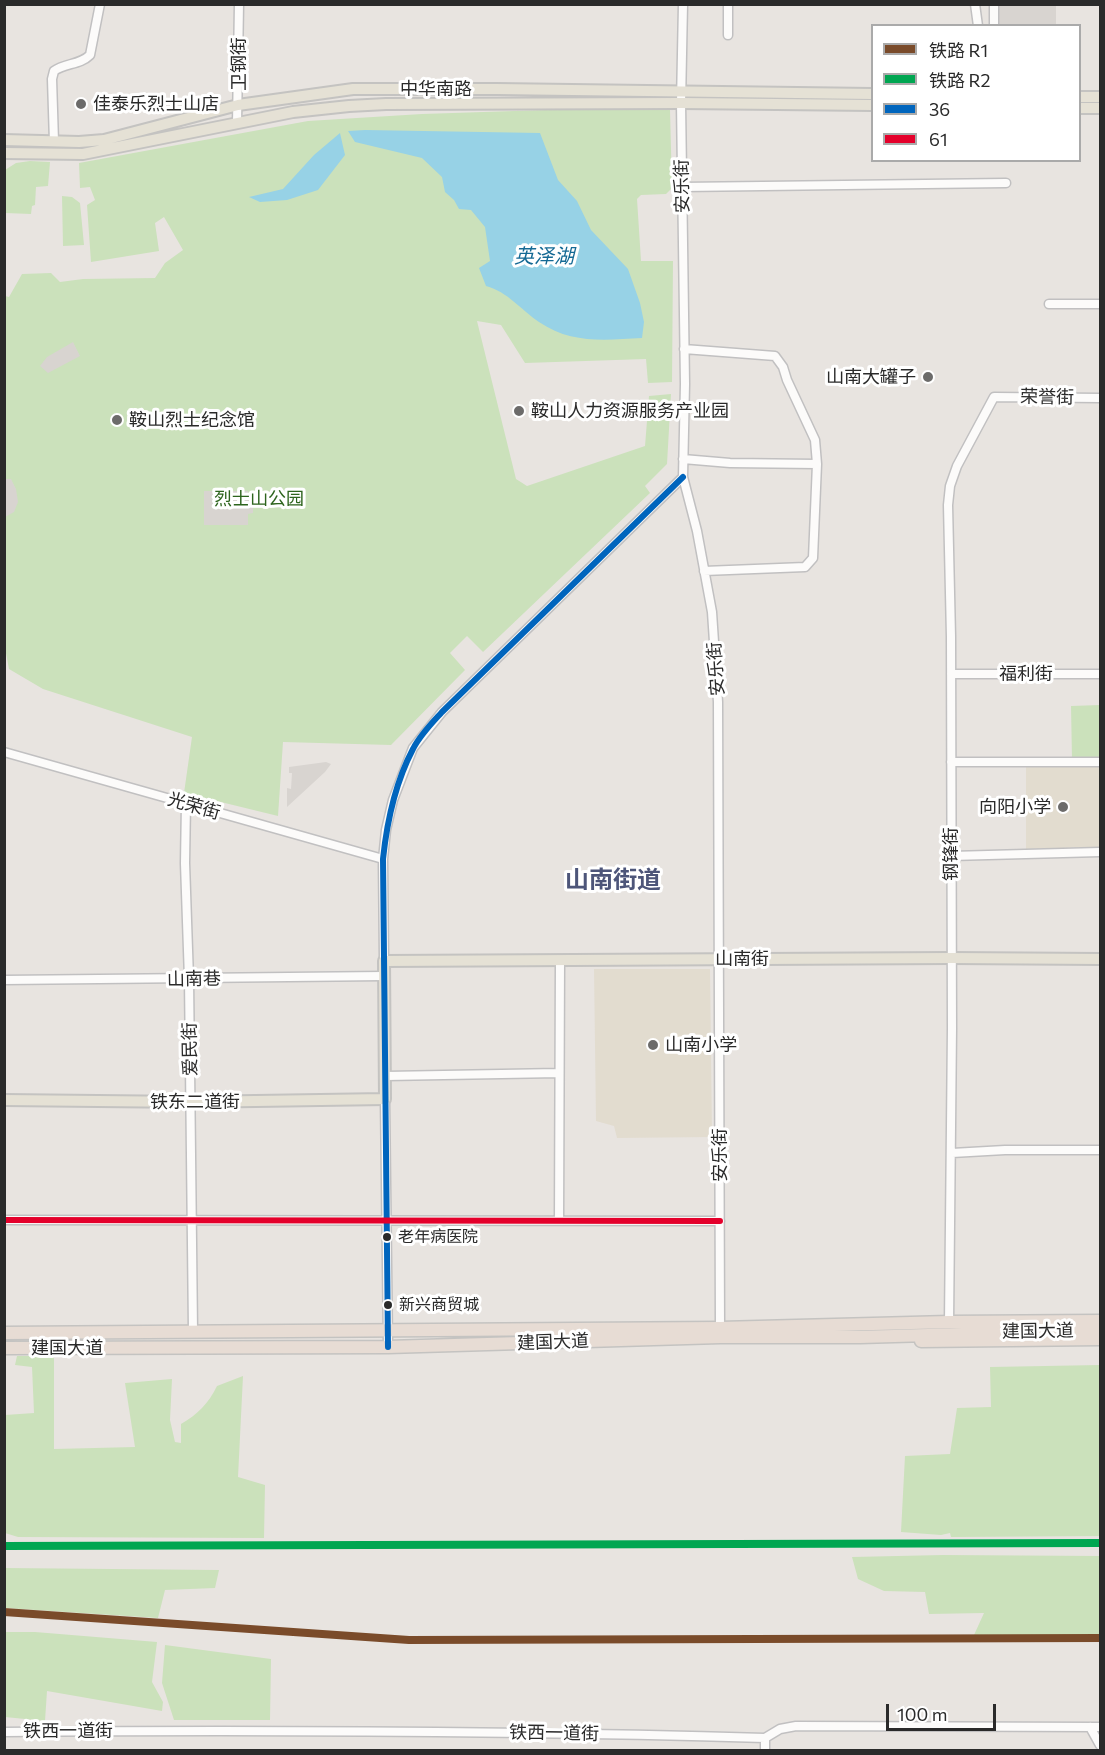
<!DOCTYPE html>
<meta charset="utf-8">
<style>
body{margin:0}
#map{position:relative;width:1105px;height:1755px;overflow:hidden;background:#e8e4e0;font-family:Commissioner,"Noto Sans SC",sans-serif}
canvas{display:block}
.frame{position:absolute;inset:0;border:6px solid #2a2a2a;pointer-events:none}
.legend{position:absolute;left:871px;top:24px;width:210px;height:138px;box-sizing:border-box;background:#fff;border:2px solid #aaa;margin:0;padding:8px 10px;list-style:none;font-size:18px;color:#2a2a2a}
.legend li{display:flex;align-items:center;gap:12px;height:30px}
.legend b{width:30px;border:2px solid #aaa}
.scale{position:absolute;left:886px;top:1704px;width:110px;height:27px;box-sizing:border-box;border:3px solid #2a2a2a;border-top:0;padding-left:8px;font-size:18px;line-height:21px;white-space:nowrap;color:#2a2a2a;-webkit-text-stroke:4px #fff;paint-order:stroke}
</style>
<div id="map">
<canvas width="1105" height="1755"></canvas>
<div class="frame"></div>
<ul class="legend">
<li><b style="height:8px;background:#7a4b2a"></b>铁路 R1</li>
<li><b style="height:8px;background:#00a651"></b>铁路 R2</li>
<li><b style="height:8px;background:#0065bd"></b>36</li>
<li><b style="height:8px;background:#e4002b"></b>61</li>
</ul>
<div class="scale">100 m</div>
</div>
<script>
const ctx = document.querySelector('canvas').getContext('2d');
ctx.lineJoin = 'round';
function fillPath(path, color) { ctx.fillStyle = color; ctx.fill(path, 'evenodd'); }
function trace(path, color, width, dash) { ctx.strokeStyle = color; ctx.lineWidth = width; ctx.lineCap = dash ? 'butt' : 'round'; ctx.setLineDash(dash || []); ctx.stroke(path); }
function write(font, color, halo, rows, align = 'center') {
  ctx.font = font + ' Commissioner,"Noto Sans SC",sans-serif'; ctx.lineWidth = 6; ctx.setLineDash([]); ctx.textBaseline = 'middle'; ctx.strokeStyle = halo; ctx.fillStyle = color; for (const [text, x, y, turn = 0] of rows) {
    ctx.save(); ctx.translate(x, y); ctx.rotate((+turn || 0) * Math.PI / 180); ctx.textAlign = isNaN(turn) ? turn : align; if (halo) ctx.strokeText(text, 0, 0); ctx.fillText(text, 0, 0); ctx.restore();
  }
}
const education = new Path2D(`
 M1026,767H1100V847L1026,849Z
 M594,969H710L712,1137L617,1138L614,1126L596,1121Z`);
const green = new Path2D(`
 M545,110H670L672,188L666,194L641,195L637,199L641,261H673L672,382L648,383L646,359L525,363L501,325L477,321L516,479L527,486L645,446L649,396L671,394L667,464L645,486L650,493L483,652L467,636L450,653L465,670L391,745L283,742L278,816L184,793L192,737L43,689L9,669L5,648V296L9,297L22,274L51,273L60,282L83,279L155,278L165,263L183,250L164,217L155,223L159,251L91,262L87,205L95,200L90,187L80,188L79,163L308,121L422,114Z
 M30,161L50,162L48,186L36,187L35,205L32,206L31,214L5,213V170L16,163Z
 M62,196L72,197L80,203L84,245L63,246Z
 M1100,705V758L1072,759L1071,706Z
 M17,1356H54V1449L135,1447L125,1383L172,1379L170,1420L175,1442L181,1443V1424C198,1414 208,1404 217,1386L243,1376L238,1477L265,1485L264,1538L18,1537L5,1533V1415L34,1413L32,1367L15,1365Z
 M1100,1365V1536L951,1537L950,1533L941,1535L901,1532L905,1456L950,1454L957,1408L991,1407L990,1367Z
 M943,1555L1100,1556V1641H975L974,1635L984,1613L929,1614L925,1592L884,1591L858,1579L852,1557Z
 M4,1568H5L219,1570L215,1588L165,1590L158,1618L5,1608Z
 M4,1632H35L157,1642L152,1682L163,1702L162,1711L47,1691L45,1721L5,1717Z
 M165,1645L271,1659L270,1720H174L162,1683Z`);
const plaza = new Path2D(`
 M990,5H1056V25L990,26Z
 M73,342L80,356L48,373L40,366L47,357Z
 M5,479H11L16,489L18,502L14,512L5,517Z
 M204,491H248V500L253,501V513L248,514V525H204Z
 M326,762L331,764L325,772L287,807V788L291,789L292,773H289V767Z`);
const water = new Path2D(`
 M365,130L540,133L558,180L577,201L591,230L628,269L640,303L644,322L642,338C604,340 571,344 539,322C520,309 508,292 486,286L479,268L490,261L485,227L471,210L459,209L454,200L445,192L442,177L422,158L355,142L348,131Z
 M340,133L345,155L318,190L287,200L260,202L249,197L283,189L314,155Z`);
const minor = new Path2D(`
 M683,4L681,103L685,384L683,477L697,531L712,612L718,702L720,1331
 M728,4V35
 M975,4L978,26
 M994,4V26
 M237,123L239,4
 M54,142L52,79L54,71C65,63 80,65 90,55L100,4
 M682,187L1006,183
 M1049,304H1100
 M684,349L775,356L783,367L787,380L815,440L817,464L813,558L805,567L704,571
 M683,459L730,463L817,464
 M951,674H1100
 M4,752L383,859
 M951,762H1100
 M186,803L185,863L189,979L193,1331
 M951,856L1100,852
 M384,961L383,859L386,830L393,800L413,748L442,712L683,477
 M4,980L384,976
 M386,1076L559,1073
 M385,1099L388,1347
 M952,1153L1005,1150H1100
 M4,1220L720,1221
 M559,1221L560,960
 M949,1322L952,1028L951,637L948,505L950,486L957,466L994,397L1100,398
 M1090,1727L1100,1745
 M4,1732C258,1730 512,1731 765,1738L780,1729L796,1726L1100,1727
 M765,1750V1738`);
const major = new Path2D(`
 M1080,97H1100
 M1080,108H1100
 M4,140L79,142L104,140L238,105L353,89H497L872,94
 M4,153L83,154L293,112L349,106L386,104L681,103L872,105
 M4,1100L191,1102L385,1099L384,961L951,958L1100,959`);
const highway = new Path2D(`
 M4,1333L720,1328L949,1322L1100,1321
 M921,1341L1100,1339
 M4,1348L388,1347L720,1337H860L1100,1330`);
const bus1 = new Path2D(`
 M388,1347L383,859C387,821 395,783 413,749C420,735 432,723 442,712L683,477`);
const bus2 = new Path2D(`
 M4,1220L720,1221`);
const rail1 = new Path2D(`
 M4,1612L409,1640L1100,1638`);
const rail2 = new Path2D(`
 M4,1546L1100,1543`);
const markers = [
 [81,104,6,"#6c6b6a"],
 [928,377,6,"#6c6b6a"],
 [519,411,6,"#6c6b6a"],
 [117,420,6,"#6c6b6a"],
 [1063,807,6,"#6c6b6a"],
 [653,1045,6,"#6c6b6a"],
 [387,1237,5,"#2a2a2a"],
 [388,1305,5,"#2a2a2a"]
];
const busNames = [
 ["老年病医院",398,1237],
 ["新兴商贸城",399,1305]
];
const streetNames = [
 ["卫钢街",239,64,-90],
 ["中华南路",436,89],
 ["安乐街",682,186,-91],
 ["荣誉街",1047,397,1],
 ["安乐街",716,669,-94],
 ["福利街",1026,674],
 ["光荣街",194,806,16],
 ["钢锋街",951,854,-90],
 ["山南街",742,959],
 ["山南巷",194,979,-1],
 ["爱民街",190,1049,-91],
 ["铁东二道街",195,1102],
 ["安乐街",720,1155,-90],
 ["建国大道",1038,1331,-1],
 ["建国大道",553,1342,-2],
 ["建国大道",67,1348],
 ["铁西一道街",68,1731],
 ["铁西一道街",554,1733,1]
];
const poiNames = [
 ["佳泰乐烈士山店",93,104],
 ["山南大罐子",916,377,"right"],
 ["鞍山人力资源服务产业园",531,411],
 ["鞍山烈士纪念馆",129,420],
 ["向阳小学",1051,807,"right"],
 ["山南小学",665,1045]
];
const parkNames = [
 ["烈士山公园",259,499]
];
const waterNames = [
 ["英泽湖",544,256]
];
const districtNames = [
 ["山南街道",613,880]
];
fillPath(education, '#e2dccf');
fillPath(green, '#cbe1bb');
fillPath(plaza, '#d8d4d0');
fillPath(water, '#97d2e6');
trace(minor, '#c1c0c1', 11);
trace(major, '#c4c3c1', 14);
trace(highway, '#c4c3c1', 15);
trace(minor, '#fcfbfa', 8);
trace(major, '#e5e1d5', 10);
trace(highway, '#e7dcd4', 12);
trace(bus1, '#0065bd', 6);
trace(bus2, '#e4002b', 6);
trace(rail1, '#7a4b2a', 8);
trace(rail2, '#00a651', 8);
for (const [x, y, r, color] of markers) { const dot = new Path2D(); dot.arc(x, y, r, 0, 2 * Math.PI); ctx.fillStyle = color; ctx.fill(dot); trace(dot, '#fff', 2); }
write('16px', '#2a2a2a', '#fff', busNames, 'left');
write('18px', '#2a2a2a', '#fff', streetNames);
write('18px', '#2a2a2a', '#fff', poiNames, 'left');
write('18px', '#2d641d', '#fff', parkNames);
write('italic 20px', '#146994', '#fff', waterNames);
write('bold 24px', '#4d5579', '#fff', districtNames);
</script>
